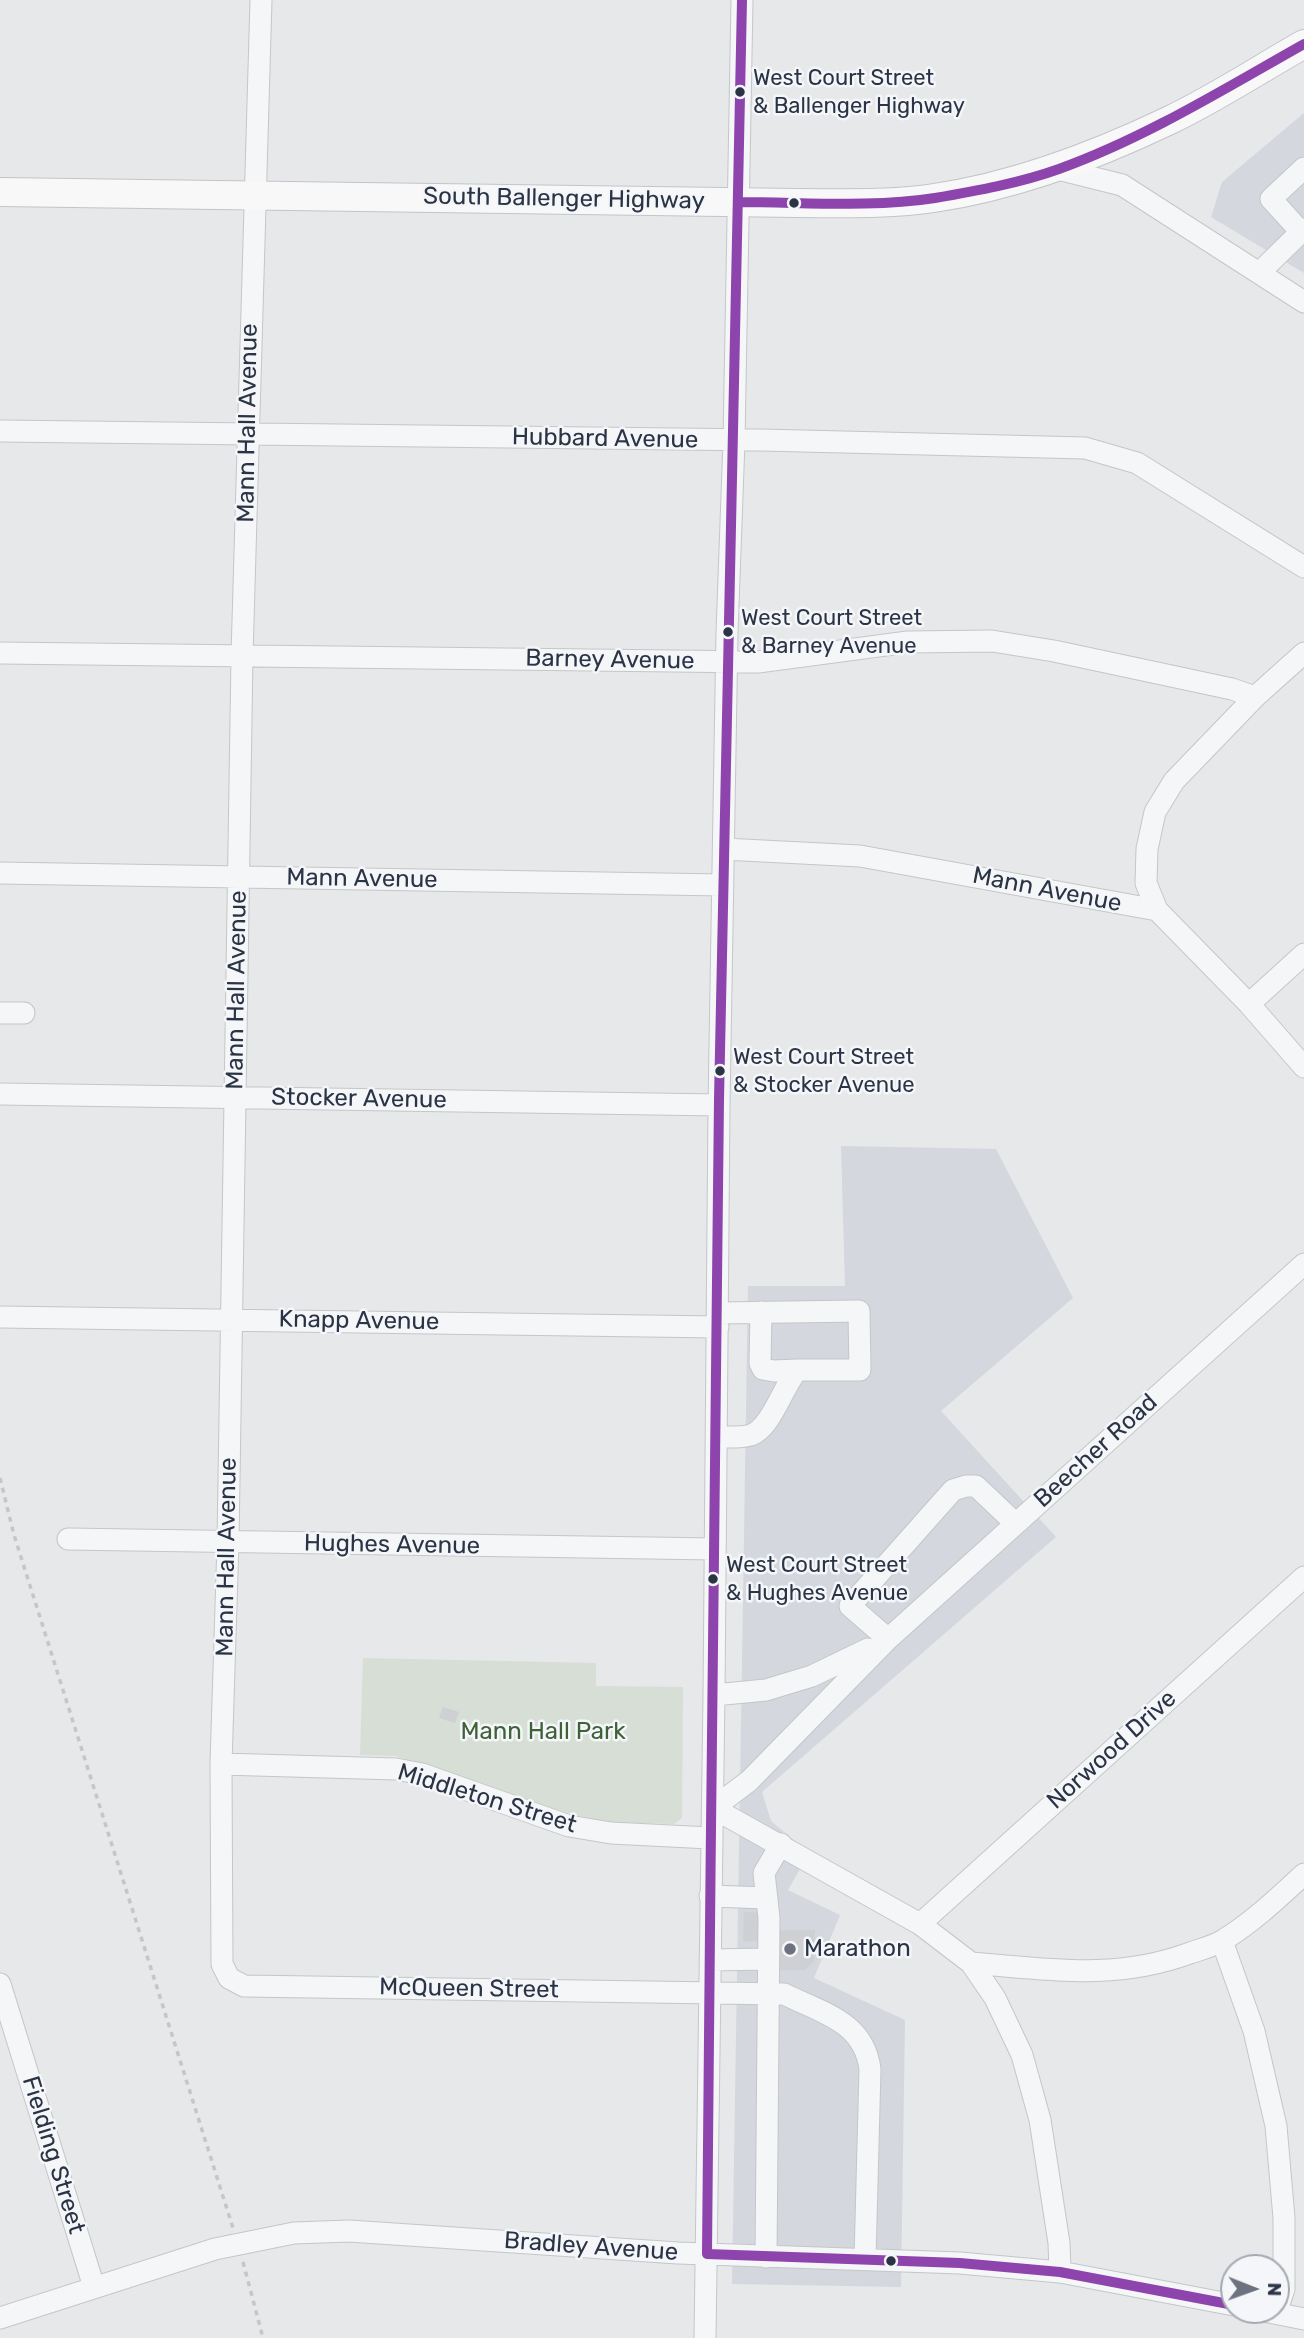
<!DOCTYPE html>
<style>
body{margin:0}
#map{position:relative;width:1304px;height:2338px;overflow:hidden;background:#e6e8ea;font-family:Rubik,sans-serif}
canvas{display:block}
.north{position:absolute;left:1220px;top:2254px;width:70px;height:70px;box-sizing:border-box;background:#f4f6f9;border:2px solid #a4a8b1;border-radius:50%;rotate:91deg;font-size:19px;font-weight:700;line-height:28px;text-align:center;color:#2b3445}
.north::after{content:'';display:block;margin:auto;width:24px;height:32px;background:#6c737f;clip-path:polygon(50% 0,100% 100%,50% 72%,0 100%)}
</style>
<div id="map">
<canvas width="1304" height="2338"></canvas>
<div class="north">N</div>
</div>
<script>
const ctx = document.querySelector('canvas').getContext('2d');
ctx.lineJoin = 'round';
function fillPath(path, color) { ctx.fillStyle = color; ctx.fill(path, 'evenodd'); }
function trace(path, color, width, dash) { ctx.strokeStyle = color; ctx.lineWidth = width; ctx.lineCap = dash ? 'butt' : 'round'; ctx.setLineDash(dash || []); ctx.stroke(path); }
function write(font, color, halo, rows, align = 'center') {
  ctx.font = font + ' Rubik,sans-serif'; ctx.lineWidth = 5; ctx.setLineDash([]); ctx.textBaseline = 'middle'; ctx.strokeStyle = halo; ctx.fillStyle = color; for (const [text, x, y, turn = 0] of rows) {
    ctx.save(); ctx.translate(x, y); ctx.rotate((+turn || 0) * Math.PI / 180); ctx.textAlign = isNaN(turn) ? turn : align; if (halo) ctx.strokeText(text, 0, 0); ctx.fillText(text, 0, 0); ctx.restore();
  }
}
const built = new Path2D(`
 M1304,113V273L1211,217L1222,182Z
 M841,1146L996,1149L1073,1298L941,1411L1056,1537L762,1792L771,1821L809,1853L788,1890L840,1915L814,1978L905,2020L901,2287L732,2284L748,1286H845Z`);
const green = new Path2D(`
 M363,1658L596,1663V1686L683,1687L682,1818L674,1824L605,1822L567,1813L396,1756L360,1755Z`);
const building = new Path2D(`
 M443,1707L459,1712L455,1723L439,1718Z
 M744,1912L767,1913L766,1942L743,1941Z
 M773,1930H815L814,1961L805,1970H773Z`);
const path = new Path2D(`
 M0,1478L14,1535L233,2228
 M243,2262L263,2338`);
const minor = new Path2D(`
 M261,0L242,656L228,1543L221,1764L222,1964L229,1978L244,1986L784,1994C823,2013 864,2022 870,2069L865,2259
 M1058,169L1122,185L1304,302
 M1301,232L1271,199L1304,168
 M1259,273L1304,229
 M0,431L762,440L1085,448L1137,463L1304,567
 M0,653L758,662L908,642L992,641L1054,651L1232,689L1255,697
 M724,849L860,856L1157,910L1249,1004L1304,1067
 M0,873L723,885
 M1157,910L1146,883L1147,849L1155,812L1174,781L1255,697L1304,653
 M1249,1004L1304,954
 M0,1013H24
 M0,1094L719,1105
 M761,1312L760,1363L763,1369L774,1371L797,1370
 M0,1317L718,1327
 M717,1437C728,1437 741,1438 751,1435C771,1428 783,1387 797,1370H860L859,1311L718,1313
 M68,1539L715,1549
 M888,1639L850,1606L953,1490L966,1486H976L1015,1523
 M714,1695L766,1690L812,1676L868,1649
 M221,1764L396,1769L422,1774L569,1826L611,1833L710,1838
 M710,1896L767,1898
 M920,1924L1304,1577
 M1222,1941L1254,2031L1276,2126L1284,2218V2289L1276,2313
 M710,1960L768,1959
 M971,1963C1049,1969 1114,1981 1190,1953C1201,1949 1215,1946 1225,1939C1254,1921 1279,1897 1304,1874
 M0,1984L94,2287
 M766,2257L769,1918L764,1873L781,1844
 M1060,2272L1059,2243L1040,2120L1022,2055L995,1998L971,1963L920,1924L713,1808L749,1781L888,1639L1304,1264
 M1259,2310L1304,2319
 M0,2318L215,2249L294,2233L349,2231L678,2253L960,2263L1060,2272L1234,2305
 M705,2338L714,1695L719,1105L727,633L734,441L742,0`);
const major = new Path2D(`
 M0,192L796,203C841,203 888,205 934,198C1016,186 1095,156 1170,120C1216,98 1260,69 1304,44`);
const bus1 = new Path2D(`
 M742,0C735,366 725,732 719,1099C713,1484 711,1869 707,2254L960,2263L1060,2272L1234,2305
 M739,202C804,202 871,208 935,198C976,191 1020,183 1059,169C1145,138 1224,89 1304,44`);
const markers = [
 [740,92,6,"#2b3445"],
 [794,203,6,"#2b3445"],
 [728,632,6,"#2b3445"],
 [720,1071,6,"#2b3445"],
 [713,1579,6,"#2b3445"],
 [790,1949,7,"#6c737f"],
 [891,2261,6,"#2b3445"]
];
const busNames = [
 ["West Court Street",753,79],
 ["& Ballenger Highway",753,107],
 ["West Court Street",741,619],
 ["& Barney Avenue",741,647],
 ["West Court Street",733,1058],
 ["& Stocker Avenue",733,1086],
 ["West Court Street",726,1566],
 ["& Hughes Avenue",726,1594]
];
const streetNames = [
 ["South Ballenger Highway",564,199,1],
 ["Mann Hall Avenue",248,423,-89],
 ["Hubbard Avenue",605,439,1],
 ["Barney Avenue",610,660,1],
 ["Mann Avenue",362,879,1],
 ["Mann Avenue",1047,890,11],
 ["Mann Hall Avenue",237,990,-89],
 ["Stocker Avenue",359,1099,1],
 ["Knapp Avenue",359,1321,1],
 ["Beecher Road",1096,1451,-42],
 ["Hughes Avenue",392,1545,1],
 ["Mann Hall Avenue",227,1557,-89],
 ["Norwood Drive",1112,1750,-42],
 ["Middleton Street",487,1799,17],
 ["McQueen Street",469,1989,1],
 ["Fielding Street",53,2155,73],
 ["Bradley Avenue",591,2247,4]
];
const parkNames = [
 ["Mann Hall Park",543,1732]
];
const poiNames = [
 ["Marathon",804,1949]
];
fillPath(built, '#d4d7dd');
fillPath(green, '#d6ded6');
fillPath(building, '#ced0d3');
trace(minor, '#c4c6c8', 23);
trace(major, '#c2c5c8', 30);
trace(path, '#c5c6ca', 3.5, [5, 5]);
trace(minor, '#f5f6f7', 21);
trace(major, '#f8f8f8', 28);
trace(bus1, '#8e44ad', 10);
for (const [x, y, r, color] of markers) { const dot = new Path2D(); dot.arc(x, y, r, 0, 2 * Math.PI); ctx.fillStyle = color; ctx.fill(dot); trace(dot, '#f4f6f9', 2.5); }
write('22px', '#2b3445', '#f4f6f9', busNames, 'left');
write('24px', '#2b3445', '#f4f6f9', streetNames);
write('24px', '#3f6138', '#f4f6f9', parkNames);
write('24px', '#2b3445', '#f4f6f9', poiNames, 'left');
</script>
